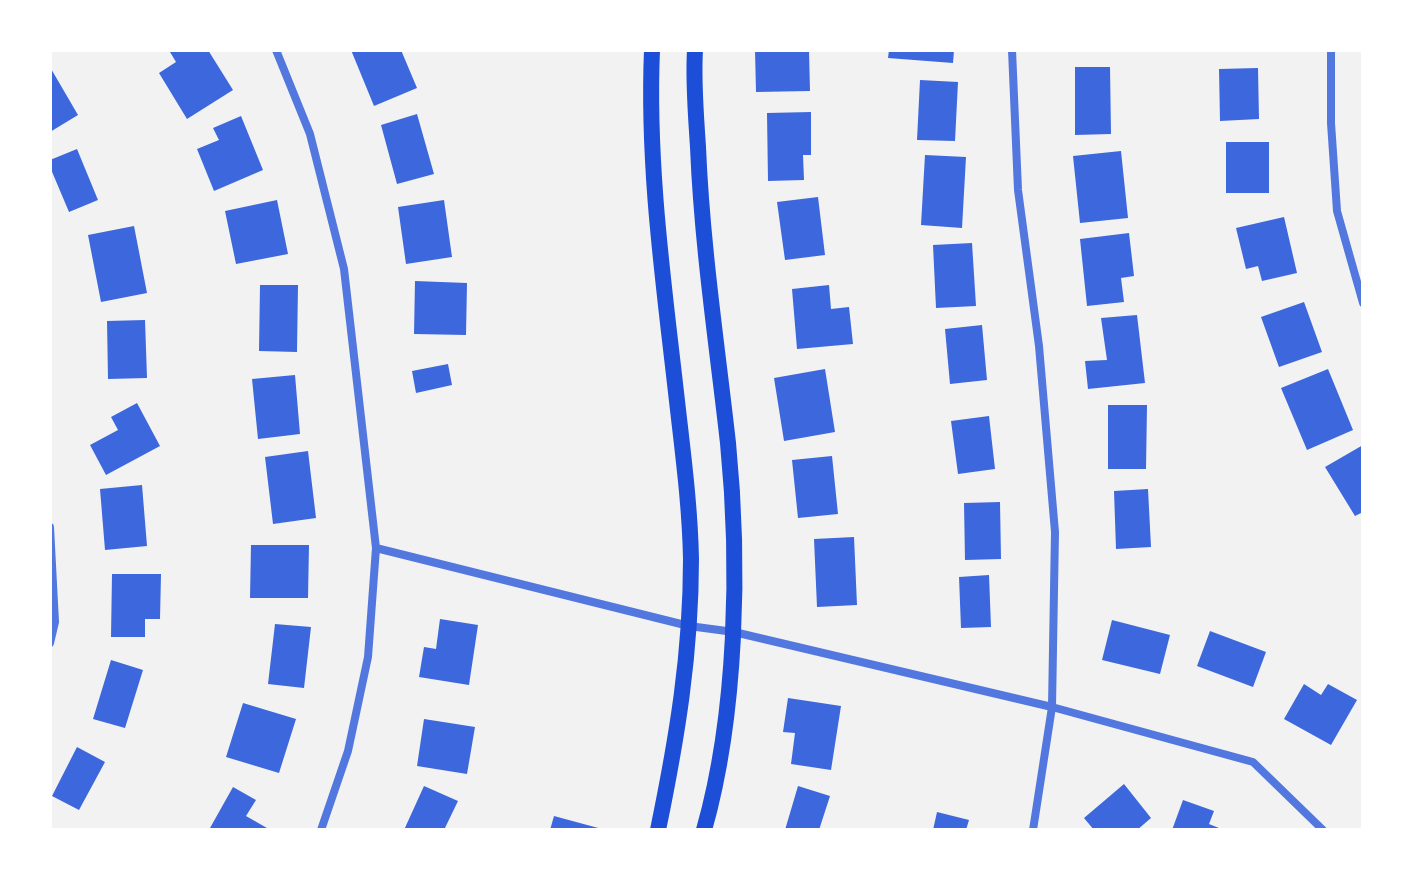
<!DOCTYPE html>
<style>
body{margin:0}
#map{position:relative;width:1413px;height:880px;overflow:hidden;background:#f2f2f2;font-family:"Work Sans",sans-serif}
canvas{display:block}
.frame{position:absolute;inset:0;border:52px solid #fff;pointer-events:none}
</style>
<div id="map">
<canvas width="1413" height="880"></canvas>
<div class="frame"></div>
</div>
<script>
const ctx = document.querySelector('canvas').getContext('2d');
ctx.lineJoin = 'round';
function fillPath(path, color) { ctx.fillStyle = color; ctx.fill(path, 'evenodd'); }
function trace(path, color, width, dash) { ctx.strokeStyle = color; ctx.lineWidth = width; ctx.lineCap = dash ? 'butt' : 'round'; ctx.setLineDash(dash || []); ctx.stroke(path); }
const building = new Path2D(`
 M173,50H208L233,90L187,119L159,73L176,62L170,52Z
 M351,50H401L417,88L374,106Z
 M755,50H809L810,91L756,92Z
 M889,50H954L953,63L888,58Z
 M50,67L78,115L50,132Z
 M1075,67H1110L1111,134L1075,135Z
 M1258,68L1259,119L1220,121L1219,69Z
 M920,80L958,82L955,141L917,140Z
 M811,112V155H803L804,180L768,181L767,113Z
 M417,114L434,174L397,184L381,125Z
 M241,116L263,170L214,191L197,149L219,140L213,128Z
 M1226,142H1269V193H1226Z
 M77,149L98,200L69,212L50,167V160Z
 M1121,151L1128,218L1080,223L1073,156Z
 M925,155L966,157L962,228L921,225Z
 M818,197L825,255L785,260L777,202Z
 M277,200L288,254L236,264L225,211Z
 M444,200L452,257L406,264L398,207Z
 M1284,217L1297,273L1262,281L1258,266L1246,269L1236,228Z
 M134,226L147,293L101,302L88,235Z
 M1129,233L1134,276L1121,278L1124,302L1087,306L1080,239Z
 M972,243L976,306L936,308L933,245Z
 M415,281L467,283L466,335L414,334Z
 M260,285H298L297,352L259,351Z
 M829,285L831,309L849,307L853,344L797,349L792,289Z
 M1304,302L1322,352L1279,367L1261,317Z
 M1137,315L1145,383L1088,389L1085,361L1107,360L1101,318Z
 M145,320L147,378L108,379L107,321Z
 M982,325L987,380L950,384L945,329Z
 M448,364L452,385L416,393L412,371Z
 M825,369L835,432L784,441L774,378Z
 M1328,369L1353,430L1307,450L1281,388Z
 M295,375L300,434L258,439L252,379Z
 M137,403L160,446L106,475L90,445L118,430L111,417Z
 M1108,405H1147L1146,469H1108Z
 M989,416L995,469L958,474L951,421Z
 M1363,445V512L1355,516L1325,467Z
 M308,451L316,518L273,524L265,457Z
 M832,456L838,514L798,518L792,460Z
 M142,485L147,546L105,550L100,489Z
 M1148,489L1151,547L1116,549L1114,491Z
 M1000,502L1001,559L965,560L964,503Z
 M854,537L857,605L817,607L814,539Z
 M251,545H309L308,598H250Z
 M112,574H161L160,619H145V637H111Z
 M989,575L991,627L961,628L959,577Z
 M440,619L478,625L469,685L419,677L424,647L436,649Z
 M1112,620L1170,635L1160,674L1102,660Z
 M275,624L311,627L304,688L268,684Z
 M1210,631L1266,652L1253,687L1197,666Z
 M111,660L143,670L125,728L93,719Z
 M1304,684L1321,695L1328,684L1357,700L1331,745L1284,719Z
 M788,698L841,706L831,770L791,764L795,733L783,732Z
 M243,703L296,719L279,773L226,757Z
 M424,719L475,727L467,774L417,766Z
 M77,747L105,762L79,810L52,796Z
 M1124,784L1151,818L1137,830H1094L1084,818Z
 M424,786L458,801L444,830H404Z
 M798,786L830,796L819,830H785Z
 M233,787L256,800L246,816L267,828L265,830L210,828Z
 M1183,800L1214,811L1209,824L1224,830H1172Z
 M937,812L969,820L966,830H933Z
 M554,816L602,829V830H550Z`);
const minor = new Path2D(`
 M276,50L310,134L344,269L376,548L368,657L348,751L321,830
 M1012,50L1018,190L1039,346L1055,532L1052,707L1033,830
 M1331,50V123L1337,211L1363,303
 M50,527L55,622L50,643
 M376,548L689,626L734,632L1052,707L1253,762L1323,830`);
const secondary = new Path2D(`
 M652,50C647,168 664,285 677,401C683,454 690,506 691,559C691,654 677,738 658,830
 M695,50C693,82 696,115 698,147C702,246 717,345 728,443C740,563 737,714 704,830`);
fillPath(building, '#3d67dc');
trace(minor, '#5277de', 8);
trace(secondary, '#1d4ed8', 16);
</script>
